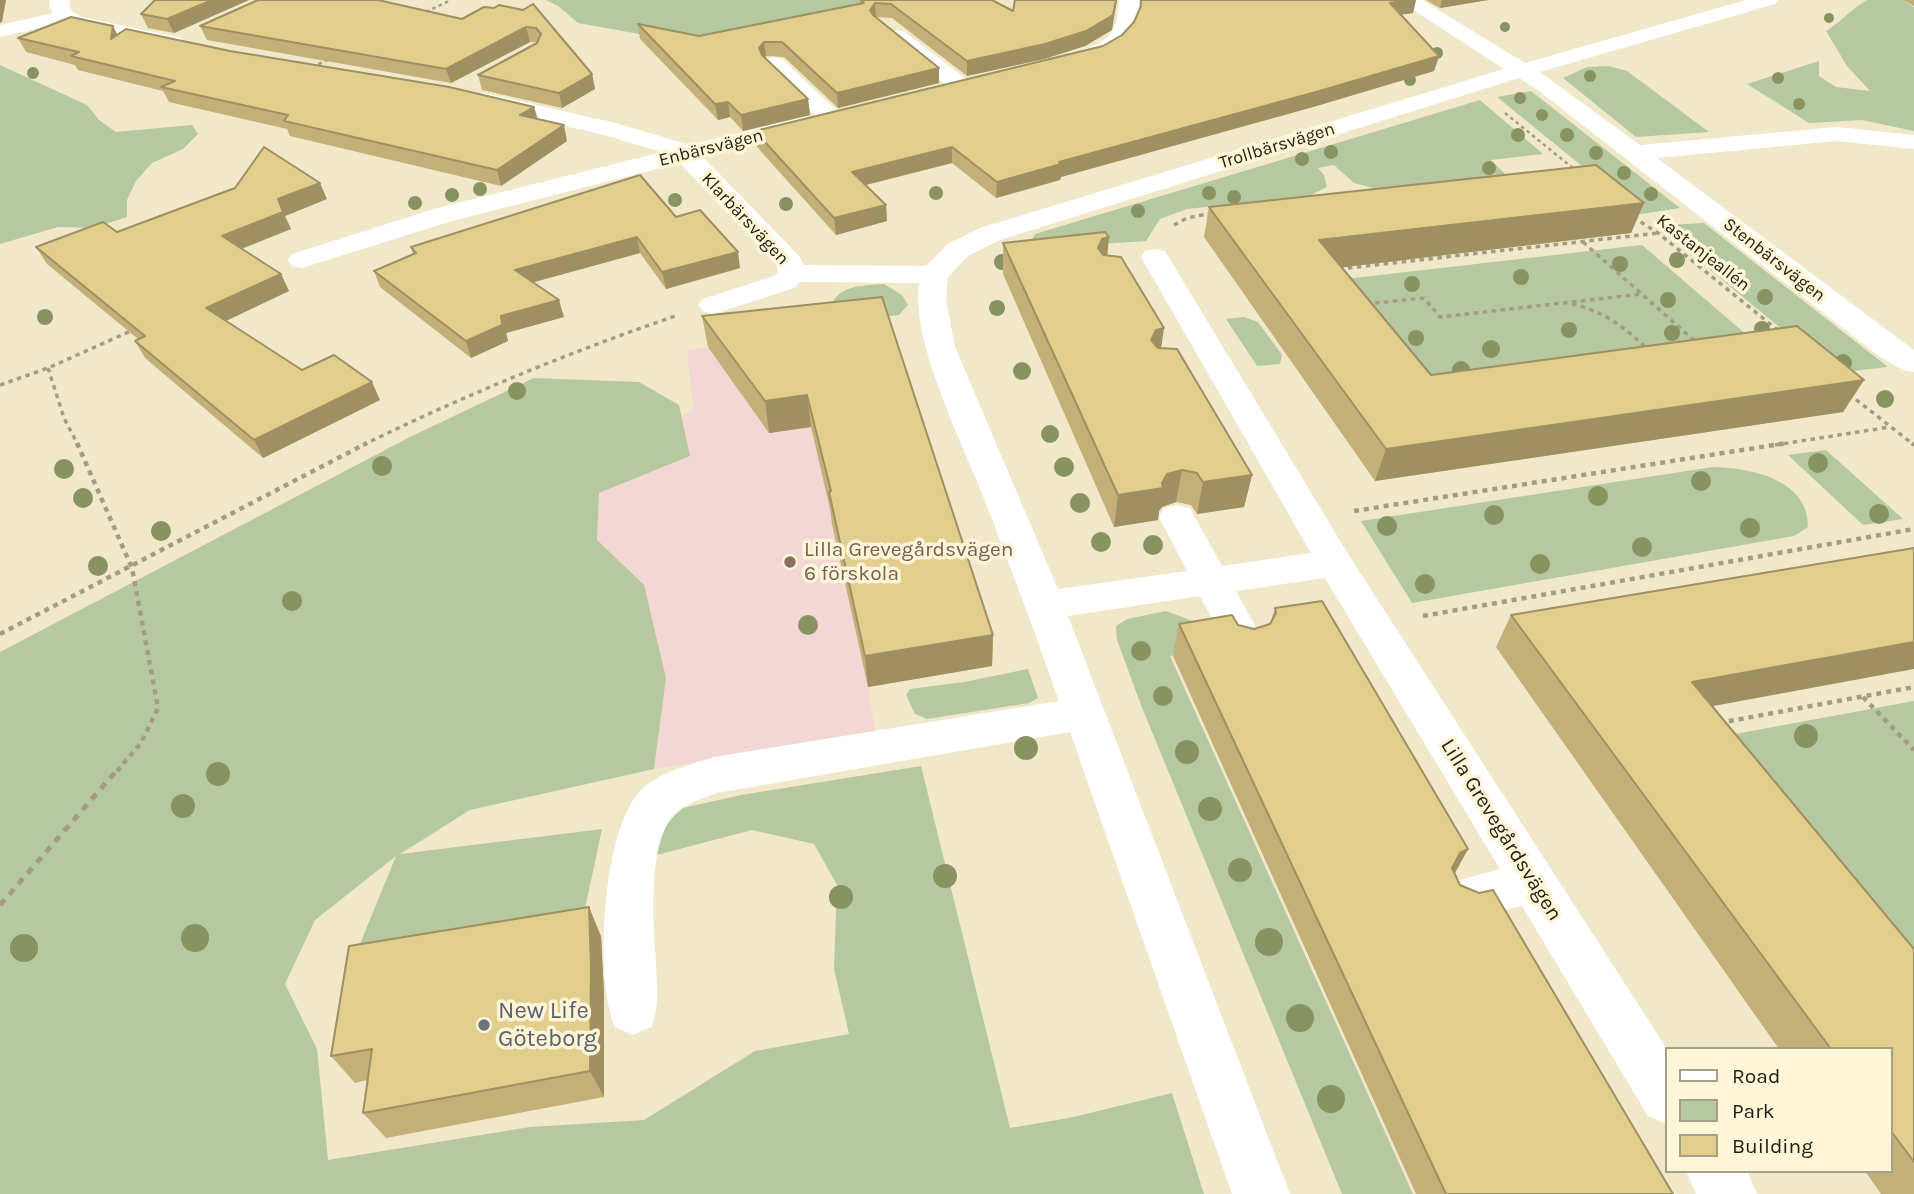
<!DOCTYPE html>
<meta charset="utf-8">
<style>
body{margin:0}
#map{position:relative;width:1914px;height:1194px;overflow:hidden;background:#f1e8ca;font-family:Karla,sans-serif}
canvas{display:block}
.legend{position:absolute;left:1665px;top:1047px;width:228px;height:126px;box-sizing:border-box;background:#fff5d7;border:2px solid #a69f88;margin:0;padding:9px 12px;list-style:none;font-size:21px;color:#201d12}
.legend li{display:flex;align-items:center;gap:14px;height:35px}
.legend b{width:35px;border:2px solid #a69f88}
</style>
<div id="map">
<canvas width="1914" height="1194"></canvas>
<ul class="legend">
<li><b style="height:9px;background:#fff"></b>Road</li>
<li><b style="height:19px;background:#b5c89f"></b>Park</li>
<li><b style="height:19px;background:#e1cd8c"></b>Building</li>
</ul>
</div>
<script>
const ctx = document.querySelector('canvas').getContext('2d');
ctx.lineJoin = 'round';
function fillPath(path, color) { ctx.fillStyle = color; ctx.fill(path, 'evenodd'); }
function trace(path, color, width, dash) { ctx.strokeStyle = color; ctx.lineWidth = width; ctx.lineCap = dash ? 'butt' : 'round'; ctx.setLineDash(dash || []); ctx.stroke(path); }
function write(font, color, halo, rows, align = 'center') {
  ctx.font = font + ' Karla,sans-serif'; ctx.lineWidth = 7; ctx.setLineDash([]); ctx.textBaseline = 'middle'; ctx.strokeStyle = halo; ctx.fillStyle = color; for (const [text, x, y, turn = 0] of rows) {
    ctx.save(); ctx.translate(x, y); ctx.rotate((+turn || 0) * Math.PI / 180); ctx.textAlign = isNaN(turn) ? turn : align; if (halo) ctx.strokeText(text, 0, 0); ctx.fillText(text, 0, 0); ctx.restore();
  }
}
const education = new Path2D(`
 M884,327L992,666L868,687L875,731L654,769L666,678L597,540L599,493L690,456L682,416L693,409L687,350Z`);
const green = new Path2D(`
 M546,0H870L860,7L704,40L656,37L578,23L558,6Z
 M1867,0H1902L1914,7V131L1862,120L1809,123L1747,84L1819,61V76L1836,87L1870,91L1847,66L1826,31C1842,21 1851,9 1867,0Z
 M0,65L87,105L99,120L116,132L192,125L198,134L183,149L152,163L136,181L127,200V217L94,228L58,227L0,244Z
 M1609,66L1627,71L1709,132L1636,137L1563,78L1587,67Z
 M1531,91L1680,208L1641,214L1497,97Z
 M1480,100L1543,154L1491,160L1507,176L1377,189L1354,183L1334,165L1318,168L1324,175L1327,187L1309,196L1187,209L1160,219L1146,241L1027,249L1035,234Z
 M1704,223L1888,367L1835,373L1669,236L1670,225Z
 M1642,245L1748,336L1424,378L1345,279Z
 M884,284L902,295L908,305L899,315L841,322L834,300C845,284 866,286 884,284Z
 M1244,317L1258,322L1282,355L1280,364L1257,366L1226,319Z
 M534,378L639,382L679,405L690,456L599,493L597,540L644,585L666,678L654,769L470,810L400,854L602,829L580,932L353,961L396,856L315,920L285,984L317,1049L328,1160L530,1127L644,1120L755,1051L849,1034L834,969L837,885L814,844L752,830L653,856L662,827L683,808L741,795L921,766L1010,1128L1069,1118L1172,1093L1204,1194H0V652L408,438Z
 M1826,450L1903,519L1863,525L1788,455Z
 M1713,467C1750,468 1809,479 1808,527L1794,536L1412,603L1361,521Z
 M1166,611L1198,623L1213,647L1170,656L1413,1194H1342L1141,705L1117,640L1116,626L1127,619Z
 M1028,669L1038,698L1029,703L927,719L915,714L906,695L910,689L964,682Z
 M1914,701V969L1724,736Z`);
const pathFar3 = new Path2D(`
 M426,12L451,0
 M312,67L330,59
 M1505,113L1574,169`);
const pathFar2 = new Path2D(`
 M1633,217L1658,233L1780,332
 M1174,225L1187,218L1212,213
 M1583,242L1697,343
 M1339,269L1658,233
 M1366,304L1424,298L1440,317L1642,294
 M1572,304C1603,311 1625,327 1647,349
 M48,368L64,418L78,445
 M0,385L48,368L133,330
 M1849,394L1914,445
 M363,445C465,395 568,353 675,316
 M1775,445L1890,427`);
const pathFar1 = new Path2D(`
 M77,443L132,568L158,708L141,743L117,771
 M1912,443L1914,445
 M1354,511L1787,443
 M1423,616L1914,529
 M0,634L367,443
 M1863,697L1914,750
 M1719,723L1914,687`);
const path = new Path2D(`
 M0,905L118,769`);
const minor = new Path2D(`
 M50,0H70L69,6L73,12L82,17L182,38L185,43L182,48L174,49L62,23L0,37V25L53,13L49,6Z
 M1119,0H1139C1139,30 1127,50 1097,59C1088,62 1079,65 1069,63L1066,58L1069,53C1104,45 1118,38 1119,0Z
 M1398,0H1422L1525,63L1746,0H1778L1775,4L1540,72L1640,145L1837,127L1914,135V149L1837,141L1657,158L1914,350V372L1903,370L1880,357L1539,91L1519,78L1000,240L968,256L948,277L946,300L955,347L1058,589L1187,571L1159,517L1164,508L1177,505L1190,508L1222,566L1311,553L1141,257L1145,251L1155,249L1165,251L1348,554L1667,1049V1124L1648,1116L1522,906L1462,920L1445,914L1438,899L1445,884L1500,869L1325,578L1236,591L1265,644L1259,655L1245,659L1231,655L1200,596L1068,616L1290,1194H1232L1070,732L717,793C701,799 681,805 671,819C647,850 654,926 656,964C657,987 660,1006 651,1027L633,1035L615,1027C594,980 602,829 641,790C659,772 690,765 714,757L1059,701C1034,630 1008,560 981,491C959,436 911,340 919,283L800,282L794,288L723,311L713,314L703,311L698,305L703,299L774,276L778,272L776,264L680,163L452,221L302,268L292,266L288,260L292,254L434,209L662,152L604,135L477,105L473,100L477,95L485,93L619,124L690,145L808,116L816,118L820,123L816,128L703,157L799,256L804,265L926,266L948,244L980,228L1504,69Z
 M898,30L905,32L970,82L973,87L970,92H954L891,40L887,36L891,32Z
 M774,57L782,59L839,113L843,118L839,123H823L766,69L763,64L766,59Z
 M1686,1171H1747L1757,1194H1696Z`);
const trees = [
 [1829,18,5],
 [1505,27,5],
 [1437,53,6],
 [33,73,6],
 [1590,76,6],
 [1778,78,6],
 [1410,80,6],
 [1520,98,6],
 [1799,104,6],
 [1542,115,6],
 [1518,135,7],
 [1567,135,7],
 [1331,152,7],
 [1596,153,7],
 [1302,159,7],
 [1489,168,7],
 [1624,173,7],
 [480,189,7],
 [936,193,7],
 [1209,193,7],
 [1651,194,7],
 [452,195,7],
 [1234,197,7],
 [675,200,7],
 [415,203,7],
 [786,204,7],
 [1138,211,7],
 [1677,260,8],
 [1002,262,8],
 [1620,264,8],
 [1732,273,8],
 [1521,277,8],
 [1412,284,8],
 [1765,297,8],
 [1668,300,8],
 [997,308,8],
 [45,317,8],
 [1762,329,8],
 [1569,330,8],
 [1672,333,8],
 [1416,338,8],
 [1491,349,9],
 [1843,363,9],
 [1461,370,9],
 [1022,371,9],
 [517,391,9],
 [1885,399,9],
 [1050,434,9],
 [1818,463,10],
 [382,466,10],
 [1064,467,10],
 [64,469,10],
 [1701,481,10],
 [1598,496,10],
 [83,498,10],
 [1080,503,10],
 [1879,514,10],
 [1494,515,10],
 [1387,526,10],
 [1750,528,10],
 [161,531,10],
 [1101,542,10],
 [1153,545,10],
 [1642,547,10],
 [1540,564,10],
 [98,566,10],
 [1425,584,10],
 [292,601,10],
 [808,625,10],
 [1141,651,10],
 [1163,696,10],
 [1806,736,12],
 [1026,748,12],
 [1187,752,12],
 [218,774,12],
 [183,806,12],
 [1210,809,12],
 [1240,870,12],
 [945,876,12],
 [841,897,12],
 [195,938,14],
 [1269,942,14],
 [24,948,14],
 [1300,1018,14],
 [1331,1099,14]
];
const wall = new Path2D(`
 M155,0H249L174,33L148,28L141,14Z
 M859,0H992L1013,11L1112,30L1085,46L1044,59L967,76L892,18L876,17L939,83L838,108L784,57L766,56L765,58L808,99L810,115L743,131L730,117L718,120L640,39L638,24L699,36L859,4Z
 M1141,0H1416L1413,13L1401,14L1439,56L1434,71L1313,107L1061,177L1060,180L996,198L952,163L866,185L886,205L887,221L836,235L757,147L755,131L1103,46L1122,35L1134,22L1140,8Z
 M1426,0H1488L1440,8Z
 M1902,0H1914V6Z
 M494,8L523,10L592,74L595,89L562,108L482,90L478,75L537,42H530L451,83L207,40L200,26L462,19Z
 M113,26L117,35L230,51L534,107L538,119L567,141L501,186L290,136L287,129L169,102L163,91L78,70L75,65L26,52L18,38Z
 M327,199L285,216L291,229L242,249L281,274L289,291L226,321L302,370L380,400L263,458L145,358L135,341L138,339L47,264L36,247L117,232Z
 M1644,203L1631,233L1341,267L1431,375L1864,380L1843,412L1375,481L1204,237L1209,207Z
 M676,217L740,268L666,289L640,253L533,282L564,317L506,333L508,341L471,358L380,287L374,271L413,254L411,247Z
 M1003,243L1107,255L1164,328L1161,348L1252,475L1244,507L1197,514L1191,505L1176,502L1162,507L1159,511L1158,520L1114,527L1003,274Z
 M882,297L993,635L992,666L868,687L832,524L830,509L811,427L769,433L708,347L702,316Z
 M1275,608L1468,849L1455,873L1460,885L1673,1194H1416L1173,656L1179,624L1254,629L1270,624Z
 M1511,615L1712,707L1914,949V1194H1881L1865,1171H1891V1049H1779L1496,647Z
 M601,936L604,994V1097L386,1138L363,1113L367,1080L355,1083L331,1056Z`);
const shadedWall = new Path2D(`
 M0,0H6L2,22L0,23Z
 M212,0H249L174,33L167,19Z
 M1116,0H1117L1112,30L1085,46L1044,59L967,76V61Z
 M1406,0H1416L1413,13L1387,17L1390,3Z
 M1442,0H1488L1440,8Z
 M875,3L876,17L870,24V10Z
 M113,26L120,40L111,39Z
 M526,27L530,42L451,83L446,69Z
 M764,42L766,56L761,63L759,48Z
 M1439,56L1434,71L1313,107L1061,177L1060,180L996,198L997,182L1059,162Z
 M939,68V83L838,108L837,93Z
 M592,74L595,89L562,108L559,93Z
 M808,99L810,115L743,131L741,115Z
 M728,102L730,117L718,120L715,104Z
 M534,107L538,122L520,115Z
 M564,125L567,141L501,186L497,170Z
 M952,147V163L853,188L852,172Z
 M320,183L327,199L285,216L291,229L230,253L222,236L278,199Z
 M1644,203L1631,233L1312,271L1319,240Z
 M886,205L887,221L836,235L834,218Z
 M637,237L640,253L520,286L515,270Z
 M1109,237L1106,268L1098,248L1102,239Z
 M738,252L740,268L666,289L662,272Z
 M281,274L289,291L215,326L206,308Z
 M559,300L564,317L506,333L508,341L471,358L466,341L501,316Z
 M1164,328L1159,360L1151,340L1156,330Z
 M1864,380L1843,412L1375,481L1386,449Z
 M372,382L380,400L263,458L254,440Z
 M807,395L811,427L769,433L765,401Z
 M1182,470L1176,502L1162,507L1159,511L1158,520L1114,527L1118,495L1162,483L1167,474Z
 M1252,475L1244,507L1197,514L1203,482Z
 M993,635L992,666L868,687L865,656Z
 M1914,642V669L1670,714L1692,682Z
 M1468,849L1451,880L1443,883L1460,853Z
 M589,907L601,936L604,994V1097L590,1071Z`);
const building = new Path2D(`
 M155,0H212L167,19L141,14Z
 M258,0H378L462,19L484,7L494,8L499,5L523,10L533,4L592,74L559,93L478,75L537,43L541,34L536,28L526,27L446,69L200,26Z
 M861,0H992L1013,11L1015,0H1116L1113,15L1086,31L1045,44L967,61L891,4L875,3L870,10L873,15L939,68L837,93L782,42H764L759,48L762,55L808,99L741,115L728,102L715,104L638,24L699,36L864,3Z
 M1141,0H1406L1390,3L1439,56L1316,92L1059,162L1061,164L997,182L952,147L852,172L886,205L834,218L755,131L1103,46L1122,35L1134,22L1141,6Z
 M71,17L113,26L111,39L126,29L230,51L449,87L534,107L520,115L564,125L497,170L284,121L288,115L161,87L175,81L71,56L79,52L18,38Z
 M264,147L320,183L278,199L283,212L222,236L281,274L206,308L302,370L334,355L372,382L254,440L135,341L145,336L36,247L103,222L117,232L235,188Z
 M1596,165L1644,203L1319,240L1431,375L1797,326L1864,380L1386,449L1209,207Z
 M640,175L676,217L700,210L738,252L662,272L637,237L515,270L559,300L501,316L502,325L466,341L374,271L416,253L411,247Z
 M1105,232L1109,237L1102,239L1098,248L1103,255L1121,257L1164,328L1156,330L1151,340L1158,348L1177,349L1252,475L1203,482L1197,473L1182,470L1167,474L1162,483L1163,488L1118,495L1003,243Z
 M882,297L993,635L865,656L829,492L831,491L807,395L765,401L702,316Z
 M1914,548V642L1692,682L1914,949V1162L1891,1131V1049H1831L1511,615Z
 M1322,601L1468,849L1460,853L1452,868L1460,885L1479,893L1493,890L1673,1194H1446L1179,624L1232,615L1238,625L1254,629L1270,624L1276,613L1275,608Z
 M589,907L591,966L590,1071L363,1113L372,1049L331,1056L349,946Z`);
const markers = [
 [790,562,7,"#8d6e63"],
 [484,1025,7,"#6b7280"]
];
const farStreetnames = [
 ["Trollbärsvägen",1277,146,-17],
 ["Enbärsvägen",711,148,-14],
 ["Klarbärsvägen",745,219,47],
 ["Kastanjeallén",1703,253,38],
 ["Stenbärsvägen",1774,260,38]
];
const educationNames = [
 ["Lilla Grevegårdsvägen",804,550],
 ["6 förskola",804,574]
];
const streetNames = [
 ["Lilla Grevegårdsvägen",1501,830,58]
];
const nearWorshipnames = [
 ["New Life",498,1011],
 ["Göteborg",498,1039]
];
fillPath(education, '#f2d7d4');
fillPath(green, '#b5c89f');
trace(pathFar3, '#a39c85', 2.5, [3.5, 3.5]);
trace(pathFar2, '#a39c85', 3.5, [4.5, 4.5]);
trace(pathFar1, '#a39c85', 4.5, [5, 5]);
trace(path, '#a39c85', 5, [7, 7]);
fillPath(minor, '#fff');
ctx.fillStyle = '#899261';
for (const [x, y, r] of trees) { ctx.beginPath(); ctx.arc(x, y, r, 0, 2 * Math.PI); ctx.fill(); }
fillPath(wall, '#c2b078');
fillPath(shadedWall, '#9e9062');
fillPath(building, '#e1cd8c');
trace(building, '#9e9062', 2);
for (const [x, y, r, color] of markers) { const dot = new Path2D(); dot.arc(x, y, r, 0, 2 * Math.PI); ctx.fillStyle = color; ctx.fill(dot); trace(dot, '#fff5d7', 2.5); }
write('18px', '#201d12', '#fff5d7', farStreetnames);
write('21px', '#785e54', '#fff5d7', educationNames, 'left');
write('21px', '#201d12', '#fff5d7', streetNames);
write('24px', '#5b616d', '#fff5d7', nearWorshipnames, 'left');
</script>
